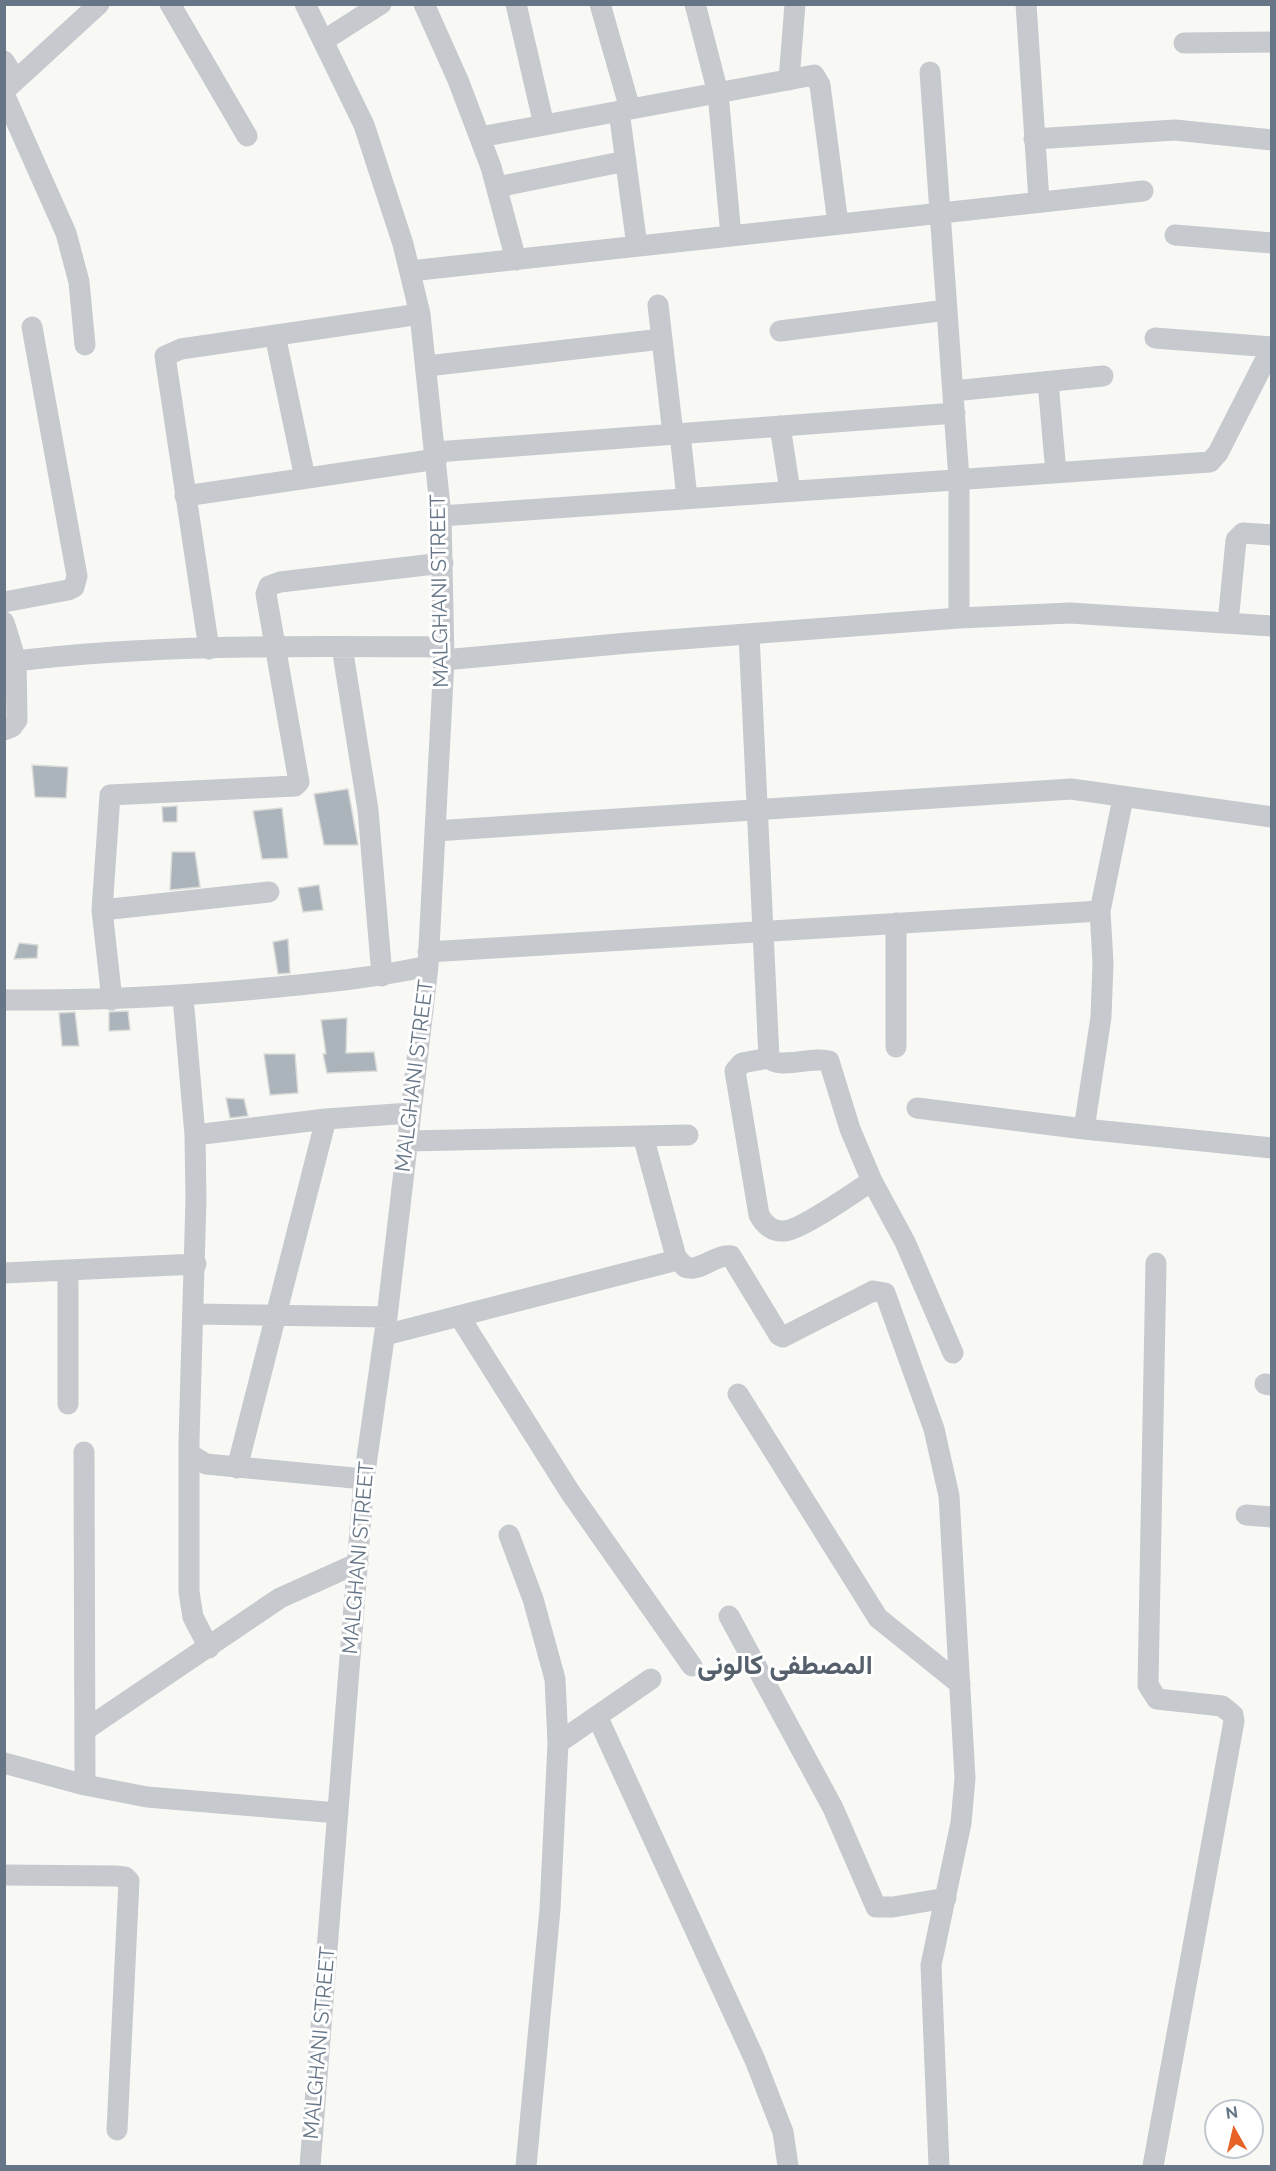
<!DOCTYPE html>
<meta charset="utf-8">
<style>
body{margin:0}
#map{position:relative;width:1276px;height:2171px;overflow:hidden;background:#f8f8f5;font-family:Raleway,sans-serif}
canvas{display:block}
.frame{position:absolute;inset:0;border:6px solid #667687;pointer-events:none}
.north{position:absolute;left:1204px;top:2099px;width:60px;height:60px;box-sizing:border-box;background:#fff;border:2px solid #c2c8cf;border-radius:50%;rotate:352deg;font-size:16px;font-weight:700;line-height:24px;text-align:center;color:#667687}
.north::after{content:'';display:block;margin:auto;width:21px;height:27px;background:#e76227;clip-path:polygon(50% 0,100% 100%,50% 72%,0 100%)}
</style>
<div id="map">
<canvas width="1276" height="2171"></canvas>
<div class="frame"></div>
<div class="north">N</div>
</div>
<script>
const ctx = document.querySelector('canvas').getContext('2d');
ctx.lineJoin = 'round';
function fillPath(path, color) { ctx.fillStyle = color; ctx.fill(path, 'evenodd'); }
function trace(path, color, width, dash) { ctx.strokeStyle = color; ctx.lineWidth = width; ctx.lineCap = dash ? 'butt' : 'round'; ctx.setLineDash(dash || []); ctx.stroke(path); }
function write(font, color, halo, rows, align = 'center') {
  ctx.font = font + ' Raleway,Vazirmatn,sans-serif'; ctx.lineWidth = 6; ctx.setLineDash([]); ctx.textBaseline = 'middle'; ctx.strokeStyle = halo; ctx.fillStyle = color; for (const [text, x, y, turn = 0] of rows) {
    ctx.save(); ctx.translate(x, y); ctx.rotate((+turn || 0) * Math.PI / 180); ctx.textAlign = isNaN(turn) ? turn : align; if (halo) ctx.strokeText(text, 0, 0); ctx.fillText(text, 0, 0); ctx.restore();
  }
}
const building = new Path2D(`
 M32,765L68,767L66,798L35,797Z
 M348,789L358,845H324L314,794Z
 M177,806V822H163L162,807Z
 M282,808L288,858L262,859L253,811Z
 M172,852H195L200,887L170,890Z
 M319,885L323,910L303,912L298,888Z
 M288,939L290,973L278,974L273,942Z
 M19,943L38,945L37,958L14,959Z
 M128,1011L130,1030L109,1031V1012Z
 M75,1012L79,1046H62L59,1013Z
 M347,1018L346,1053L374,1052L377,1071L327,1073L323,1054H326L321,1020Z
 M264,1054H295L298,1093L270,1095Z
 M226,1098L244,1099L248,1116L230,1118Z`);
const minor = new Path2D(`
 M170,4L247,136
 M305,4L364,125L403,244L420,314L441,516L444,660L428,966L387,1317L364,1479L310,2166
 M424,4L458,80L491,167L516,260
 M516,4L544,125
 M600,4L630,109
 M695,4L718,93L731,236
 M1026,4L1039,201
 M323,41L381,4
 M1184,43L1272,42
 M4,61L16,80
 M930,72L959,479V618
 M789,80L795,4
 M4,91L99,4
 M4,94L66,233L79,282L85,345
 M619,111L637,246
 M480,137L814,75L820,85L838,224
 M1034,139L1175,130L1272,140
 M497,187L626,161
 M1175,235L1272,243
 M410,271L1143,191
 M658,305L673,434
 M780,331L947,310
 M275,335L305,478
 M1155,338L1272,347
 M427,366L662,339
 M1048,382L1056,473
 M953,391L1103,376
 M780,426L790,491
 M680,434L687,498
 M436,452L955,413
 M185,496L437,459
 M441,516L1210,462L1218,453L1272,347
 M4,602L68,590L74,587L77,576L32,327
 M4,622L16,661L17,720L12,727L4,730
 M1228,623L1236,540L1243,533L1272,535
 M749,634L769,1058C779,1070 813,1056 829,1061L850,1129L872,1181L905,1242L953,1353
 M342,647L368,810L382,976
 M209,649L165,356L181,349L420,314
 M444,660L628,643L959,618L1070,613L1272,626
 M16,661C157,644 301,646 443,647
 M435,831L1071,789L1272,817
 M102,910L269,892
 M896,923V1047
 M428,952L1100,911
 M183,997L195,1135L196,1199L189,1441V1592L193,1617L209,1648
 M4,1000C97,1001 187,996 278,987C329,982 378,977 428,966
 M112,1000L102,910L110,795L295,786L299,782L266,594L269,586L280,582L443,563
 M769,1058L742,1063L735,1071L759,1215C765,1226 773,1232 785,1231C803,1229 854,1192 872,1181
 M917,1108L1084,1129L1272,1148
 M1084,1129L1101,1017L1103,963L1100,911L1123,798
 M195,1135L326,1119L410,1113
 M643,1136L676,1257L685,1267C699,1273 715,1254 731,1256L779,1335L783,1337L873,1291L885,1293L934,1429L949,1496L965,1778L961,1823L931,1965L939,2166
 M408,1141L688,1135
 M4,1273L196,1264
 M194,1314L387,1317
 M459,1316L570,1492L692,1666
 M385,1335L673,1261L676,1257
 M1265,1384L1272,1385
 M738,1394L878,1618L960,1684
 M68,1404V1270
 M84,1452L85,1785
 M191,1455L206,1464L364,1479
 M237,1468L326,1119
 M1246,1515L1272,1517
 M509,1535L533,1599L555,1679L558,1743L550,1909L526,2166
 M729,1616L833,1808L876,1907H893L946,1898
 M597,1716L755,2060L783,2132L788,2166
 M85,1730L280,1598L358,1563
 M558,1743L651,1679
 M4,1763L85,1785L147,1797L338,1813
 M4,1875L115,1876L125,1877L129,1881L117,2130
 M1153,2166L1234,1721L1233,1715L1222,1706L1157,1699L1148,1685L1156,1263`);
const streetNames = [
 ["MALGHANI STREET",440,591,-91],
 ["MALGHANI STREET",415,1076,-83],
 ["MALGHANI STREET",359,1558,-85],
 ["MALGHANI STREET",320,2043,-85]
];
const districtNames = [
 ["المصطفی کالونی",785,1666]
];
fillPath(building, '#acb4bb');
trace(building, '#dadad8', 1.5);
trace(minor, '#c6c9cd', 21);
write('21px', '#667687', '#fff', streetNames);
write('bold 27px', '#55606c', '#fff', districtNames);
</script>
